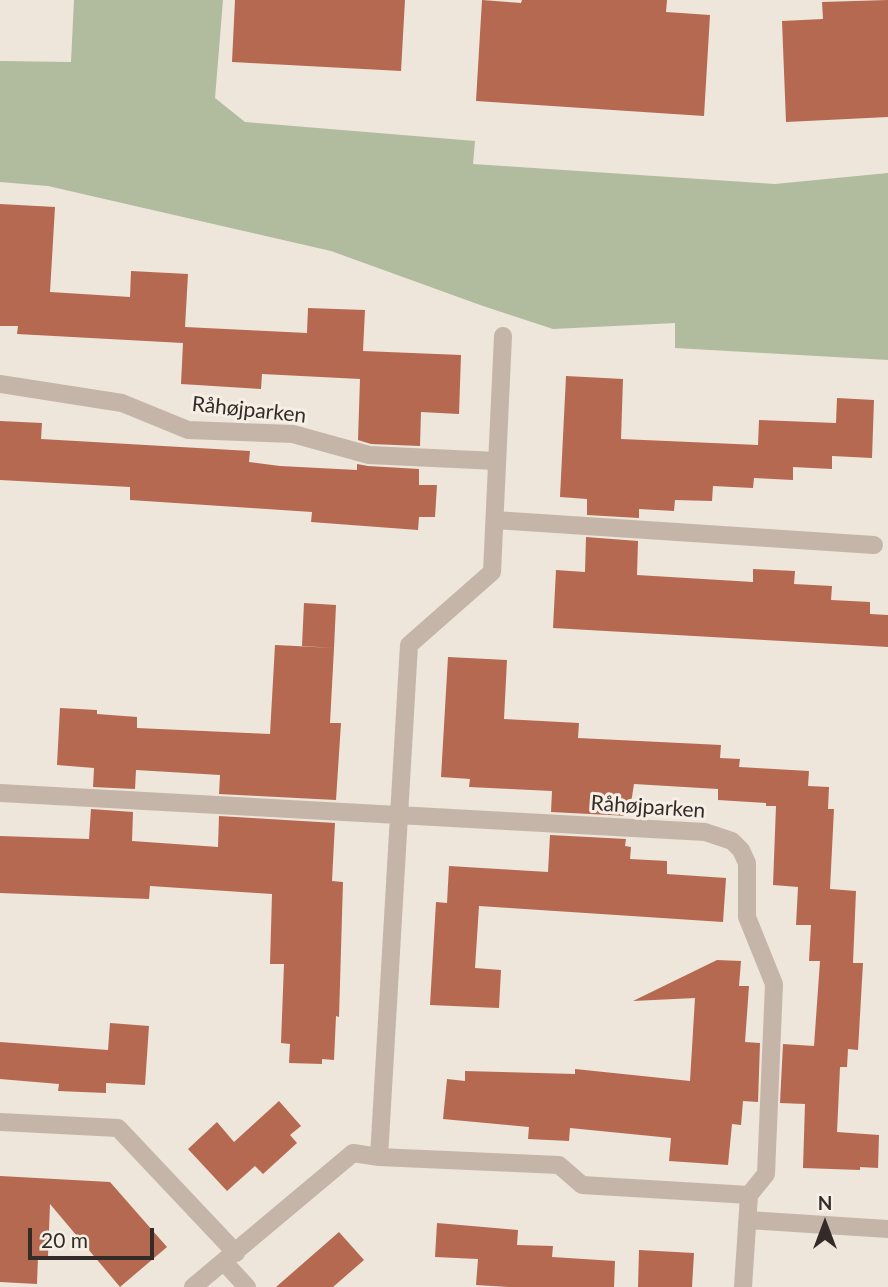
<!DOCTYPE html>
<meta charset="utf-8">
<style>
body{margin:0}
#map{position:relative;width:888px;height:1287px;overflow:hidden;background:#eee5db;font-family:Lato,sans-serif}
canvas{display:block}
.north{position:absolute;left:790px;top:1189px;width:70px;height:70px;-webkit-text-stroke:5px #f6efe6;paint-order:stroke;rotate:0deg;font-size:19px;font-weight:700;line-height:28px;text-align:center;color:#322b27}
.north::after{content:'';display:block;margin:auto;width:24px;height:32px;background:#322b27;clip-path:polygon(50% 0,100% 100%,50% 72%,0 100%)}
.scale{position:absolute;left:28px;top:1228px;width:126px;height:32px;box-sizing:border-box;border:4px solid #322b27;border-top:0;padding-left:9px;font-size:21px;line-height:24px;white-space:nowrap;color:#322b27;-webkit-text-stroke:5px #f6efe6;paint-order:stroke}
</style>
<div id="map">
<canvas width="888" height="1287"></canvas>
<div class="north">N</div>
<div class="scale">20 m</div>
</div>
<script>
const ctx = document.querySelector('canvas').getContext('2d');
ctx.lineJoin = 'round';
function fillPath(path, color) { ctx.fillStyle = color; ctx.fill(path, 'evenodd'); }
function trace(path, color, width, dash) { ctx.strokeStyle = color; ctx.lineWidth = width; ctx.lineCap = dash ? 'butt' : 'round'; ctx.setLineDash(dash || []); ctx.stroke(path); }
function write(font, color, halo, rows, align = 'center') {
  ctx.font = font + ' Lato,sans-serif'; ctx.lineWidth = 6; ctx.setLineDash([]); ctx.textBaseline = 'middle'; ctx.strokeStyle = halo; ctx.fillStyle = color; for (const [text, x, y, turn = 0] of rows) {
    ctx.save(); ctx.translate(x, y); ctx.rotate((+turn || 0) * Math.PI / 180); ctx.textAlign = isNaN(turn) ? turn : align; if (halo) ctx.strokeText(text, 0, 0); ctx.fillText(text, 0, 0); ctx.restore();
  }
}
const green = new Path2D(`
 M74,0H223L215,98L245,122L475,141L473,164L775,184L888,173V360L675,348V323L553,329L483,306L331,251L48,186L0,182V61L71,62Z`);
const building = new Path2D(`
 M235,0H405L401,71L232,62Z
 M482,0L521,3L522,0H667L666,12L710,15L704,116L476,101Z
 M888,0V117L786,122L782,21L823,19L822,2Z
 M0,204L55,207L50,292L130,297L131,271L188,274L185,327L307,333L308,308L365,310L363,351L461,355L459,414L421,412L420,446L371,444L358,440L360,379L262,374L261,389L181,384L183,343L17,334L18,326H0Z
 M566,376L623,379L621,439L758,445L759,420L836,423L837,398L874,400L872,458L832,456V469L793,467V480L754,478L753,488L713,486L712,501L675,500L674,511L639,509V518L587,515V499L560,497Z
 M0,421L42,423L41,439L250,451L249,462L280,466L357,470V464L368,466L419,469V485H437L435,517H419L418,530L311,522L312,512L130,500V487L0,480Z
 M586,537L638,541L637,575L753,582V569L795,571L794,584L832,586L831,600L870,602V614L888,615V647L553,628L556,570L585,572Z
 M304,603L336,605L334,648L302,646Z
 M275,645L334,648L330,723H341L336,800L219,794L220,775L136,770L135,789L93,787L94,768L57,765L60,708L97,710V714L137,717V728L270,734Z
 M448,657L507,660L504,719L579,723L578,738L721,745L720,758L740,759L739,767L809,771L808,786L829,787L828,809H834L830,889L856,891L853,963H863L858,1050L848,1049L847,1067H840L837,1132L879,1135L878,1168L860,1167V1170L803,1168L805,1104L780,1103L783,1044L814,1046L820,961H809L811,925H796L798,887L773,885L776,806H766V803L718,800V789L634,784L629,816L551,812L552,791L469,787L470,779L441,777Z
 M91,809L133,812L132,841L218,847L219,816L335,823L332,881L343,882L339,1017L336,1016L334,1060L322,1059V1064L289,1063L290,1044L281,1043L284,964H270L272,894L150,886L149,899L0,893V836L89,839Z
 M550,835L626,839L625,846L631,847L630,859L667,861V874L726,878L723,922L479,906L475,968L501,970L499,1008L430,1005L436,902L447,903L449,866L548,872Z
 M717,960L741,961L739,986H749L745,1042L760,1043L758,1102L743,1101L741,1125L732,1124L728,1165L669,1161L671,1138L570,1128L569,1141L528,1139L529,1127L443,1119L447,1079L465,1081V1071L575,1074V1069L690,1081L695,998L633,1001Z
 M110,1023L149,1026L145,1085L106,1083V1093L58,1091L59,1084L0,1079V1042L108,1050Z
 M279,1101L301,1126L290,1135L297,1143L263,1174L255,1166L227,1191L188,1149L217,1122L234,1142Z
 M0,1176L110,1182L167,1247L120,1287L50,1204L48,1256H38L37,1284L0,1282Z
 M437,1223L518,1230L517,1245L553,1246L552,1257L615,1261L614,1287H509L476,1285L478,1259L435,1257Z
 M339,1232L364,1260L333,1287H276Z
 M639,1250L694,1253L692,1287H638Z`);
const street = new Path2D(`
 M0,384L122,403L188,430L293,434L369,455L497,461
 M495,520L874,545
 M0,793L705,832L732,841L741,850L747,863V917L774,984L766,1174L749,1195L743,1287
 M0,1122L118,1128L236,1253
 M379,1157L409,645L492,572L503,336
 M748,1220L888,1229
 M224,1262L247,1287
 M193,1287L353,1153L379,1157L559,1165L582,1185L749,1195`);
const streetNames = [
 ["Råhøjparken",249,410,6],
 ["Råhøjparken",648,807,4]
];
fillPath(green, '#b1bb9d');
fillPath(building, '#b66951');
trace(street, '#c4b5a8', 18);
write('21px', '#322b27', '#f6efe6', streetNames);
</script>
